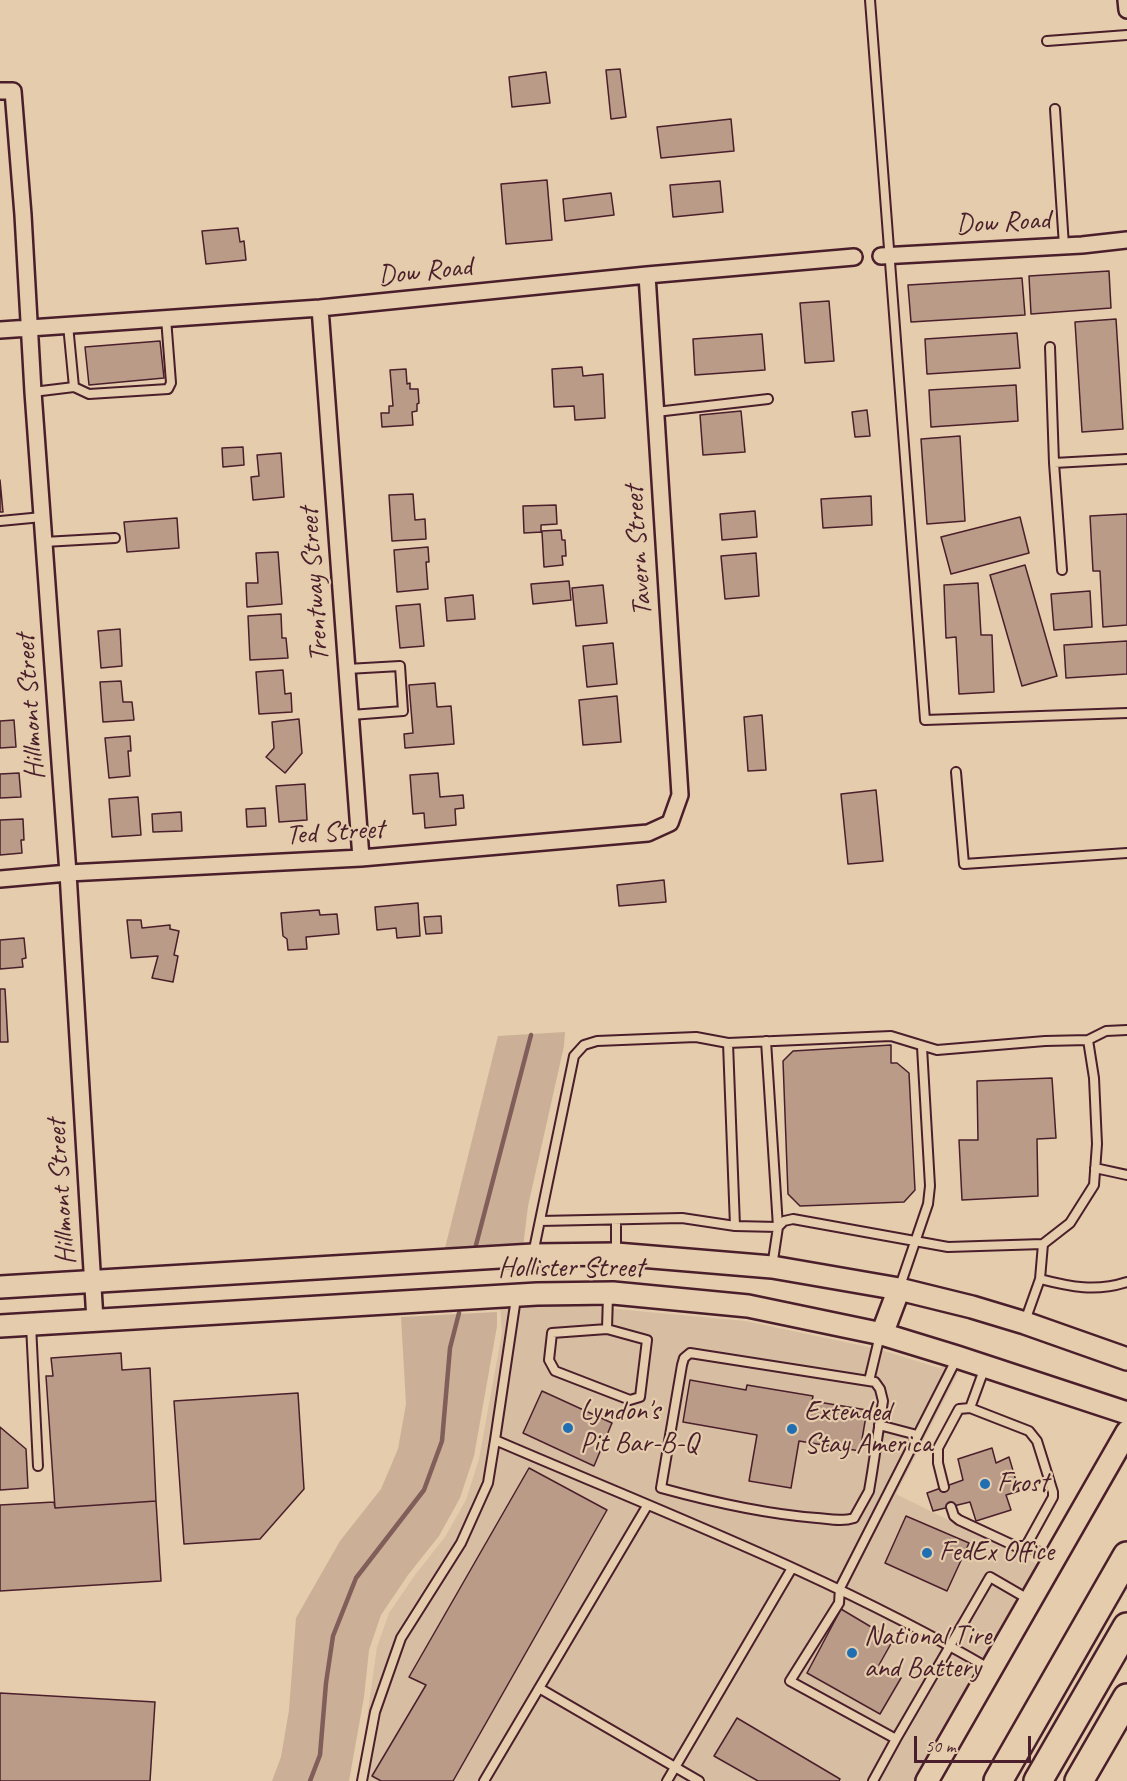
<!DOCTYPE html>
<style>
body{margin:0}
#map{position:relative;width:1127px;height:1781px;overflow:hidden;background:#e4ccac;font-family:Caveat,sans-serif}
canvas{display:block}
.scale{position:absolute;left:914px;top:1736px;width:117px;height:27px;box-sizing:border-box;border:3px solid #4a1f2b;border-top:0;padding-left:8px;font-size:18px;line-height:21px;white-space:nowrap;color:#4a1f2b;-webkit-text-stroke:4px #e4ccac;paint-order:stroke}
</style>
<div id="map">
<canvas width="1127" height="1781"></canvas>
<div class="scale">50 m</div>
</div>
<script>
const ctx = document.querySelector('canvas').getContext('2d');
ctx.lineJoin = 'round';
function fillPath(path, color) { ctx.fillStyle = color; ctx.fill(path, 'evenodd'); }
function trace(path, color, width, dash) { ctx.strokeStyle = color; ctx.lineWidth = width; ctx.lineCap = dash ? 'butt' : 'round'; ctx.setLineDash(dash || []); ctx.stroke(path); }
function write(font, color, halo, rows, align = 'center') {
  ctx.font = font + ' Caveat,sans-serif'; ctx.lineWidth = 4.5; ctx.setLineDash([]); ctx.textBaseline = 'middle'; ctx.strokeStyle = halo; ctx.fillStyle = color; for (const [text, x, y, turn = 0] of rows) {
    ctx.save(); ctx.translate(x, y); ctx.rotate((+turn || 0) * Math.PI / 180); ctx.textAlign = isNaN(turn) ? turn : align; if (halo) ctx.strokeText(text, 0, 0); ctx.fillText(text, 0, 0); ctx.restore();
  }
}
const built = new Path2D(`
 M540,1302L745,1321L878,1349L939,1368L949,1362L961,1367L896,1494L1039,1565L923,1781H356L361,1761L377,1647L389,1613L415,1575L445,1537L466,1500L479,1459L502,1333L500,1304Z`);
const green = new Path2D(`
 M565,1032L564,1046L528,1206L523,1247L444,1252L498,1036Z
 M497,1312V1326L474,1456L460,1498L439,1536L408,1575L381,1615L369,1650L364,1697L349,1781H272L281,1757L289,1710L296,1618L340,1541L381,1489L398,1449L406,1404L401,1317Z`);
const stream = new Path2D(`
 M476,1245L531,1035
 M310,1781L320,1755L326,1683L333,1636L356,1578L424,1490L442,1441L450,1348L459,1313`);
const building = new Path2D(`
 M620,69L626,117L611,119L606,70Z
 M546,72L550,103L512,107L509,77Z
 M731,119L734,151L661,158L657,127Z
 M547,180L552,240L506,244L501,184Z
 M720,181L723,212L673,217L670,185Z
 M611,193L614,215L565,221L563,199Z
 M238,228L240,242L244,241L246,260L206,264L202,231Z
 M1109,271L1111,308L1031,314L1029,276Z
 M1022,278L1025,315L911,322L908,285Z
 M829,301L834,361L805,363L800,303Z
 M1116,319L1123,429L1082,432L1075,322Z
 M1017,333L1020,368L927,374L925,339Z
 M762,334L765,370L695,375L693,339Z
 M160,341L164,378L89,385L85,347Z
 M582,367L583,376L603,374L605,418L575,420L574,406L554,407L552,369Z
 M406,369L407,384L410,383V389H418L419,403L417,404V411L412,412L413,425L382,427L381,413H389V406H393L390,370Z
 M1016,385L1018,421L931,427L929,390Z
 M867,410L870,436L855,437L852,412Z
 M741,411L745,452L703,455L700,415Z
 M960,436L965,521L927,524L921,439Z
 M243,447L244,465L223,467L222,448Z
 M281,453L284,497L253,500L251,477L259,476L257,455Z
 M0,480L3,512H0Z
 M413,494L415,520L425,519L426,539L392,541L389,495Z
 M871,496L872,525L823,528L821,499Z
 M556,505L557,524L541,525V531L561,530L562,540H565L566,556H562L563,565L544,567L542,532L524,533L523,506Z
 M755,511L757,537L722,540L720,514Z
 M1127,514V625L1103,627L1100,571H1093L1090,516Z
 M1020,517L1029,553L951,574L941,537Z
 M177,518L179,548L127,552L124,522Z
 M428,547L429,562H426L428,589L397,592L394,550Z
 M278,552L282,604L247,607L246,583H258L256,553Z
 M756,553L759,596L725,599L721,556Z
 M1025,565L1057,676L1022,686L990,575Z
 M569,581L571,600L533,604L531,584Z
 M978,583L981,635H992L994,692L959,694L956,637L946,638L944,585Z
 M603,585L607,623L576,626L572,588Z
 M1090,591L1092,627L1054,630L1051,594Z
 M473,595L475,619L447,621L445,598Z
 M420,604L424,646L400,648L396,606Z
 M281,614L282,638H286L288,658L250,660L248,616Z
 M120,629L122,666L101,668L98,631Z
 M1127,641V674L1066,678L1064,645Z
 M613,643L617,684L587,687L583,646Z
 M283,670L285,694L291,693L292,712L259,714L256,672Z
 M121,681L123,702H132L134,720L103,722L100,682Z
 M435,683L437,707L451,706L454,744L405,748L404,734L413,733L409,685Z
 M617,696L621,742L583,745L579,700Z
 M762,715L766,770L748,771L744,717Z
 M299,719L302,753L285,773L266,757L274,748L272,722Z
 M14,720L16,747L0,748V721Z
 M130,736L131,751H128L130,776L109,778L105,738Z
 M19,773L21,797L0,798V774Z
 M438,773L440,797L463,795L464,808L455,809L456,825L425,828L424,813L413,814L410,775Z
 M305,784L307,820L279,822L276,786Z
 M876,790L883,861L848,864L841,794Z
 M138,797L141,835L112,837L109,799Z
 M265,808L266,826L247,827L246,809Z
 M181,812L182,831L153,832L152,814Z
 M23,819L24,840H21L22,853L0,855V820Z
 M664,880L666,902L619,906L617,885Z
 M418,903L420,936L397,938L396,928L377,930L375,907Z
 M319,910L320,915L337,914L339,934L306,937L307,949L288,950L287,939L283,936L281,913Z
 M441,916L442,933L426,934L424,917Z
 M127,920H141L142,928L170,925V929L179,931L174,955L178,956L173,982L152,978L158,956L131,958Z
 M24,938L26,958L22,959L23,967L0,969V940Z
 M0,989H5L8,1042H0Z
 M891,1045V1063H897L909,1073L915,1190L904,1202L800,1206L788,1194L783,1061L793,1051Z
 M1052,1078L1056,1138L1037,1139L1038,1196L962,1200L959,1140H978L977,1081Z
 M121,1353L122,1370L150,1368L156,1501L55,1508L46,1376H53L51,1358Z
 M690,1380L746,1390L747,1385L813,1396L812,1401L867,1410L860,1451L799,1441L791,1488L749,1481L757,1435L683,1422Z
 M542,1391L612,1423L594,1466L523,1433Z
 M298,1393L304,1489L260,1539L184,1544L174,1401Z
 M0,1427L26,1449L28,1488L0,1490Z
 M992,1448L996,1463L1009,1457L1019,1491L1006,1495L1011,1510L976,1521L970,1502L933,1511L927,1493L963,1480L958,1459Z
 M529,1468L607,1510L453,1781H381L372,1776L426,1685L409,1677Z
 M156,1501L161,1581L0,1591V1505L54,1502L55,1508Z
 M906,1516L969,1543L947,1591L885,1563Z
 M841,1609L893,1640L879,1665L901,1678L880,1714L807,1673Z
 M0,1693L155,1702L150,1781H0Z
 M737,1718L840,1779L839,1781H758L714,1756Z`);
const lane = new Path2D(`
 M870,0L925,720L1127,713
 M1047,41L1127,35
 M1055,109L1064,246
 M68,325L74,387
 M1050,347L1054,463L1062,570
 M33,392L74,387L89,394L168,389L171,383L166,318
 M656,412L768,399
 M1054,463L1127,459
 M0,521L42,517
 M44,542L115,538
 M347,669L400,666L403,711L351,715
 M956,772L964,864L1127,853
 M766,1041L778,1227L772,1267
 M728,1043L735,1226
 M1095,1168L1127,1175
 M540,1221L682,1218L735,1226L778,1227L784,1221L793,1219L948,1247L1043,1244L1070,1223L1094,1185L1097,1144L1094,1078L1088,1040
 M616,1251V1220
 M533,1254L574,1056L584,1045L597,1041L696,1037L728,1043L891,1036L937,1050L1045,1041L1088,1040L1106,1031L1127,1030
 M1040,1279C1071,1287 1096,1292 1127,1282
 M900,1286L928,1204L930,1186L922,1047
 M516,1298L495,1440C662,1512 833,1577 990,1669
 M1025,1321L1040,1279L1043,1244
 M31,1325L38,1466
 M607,1329L552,1333L549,1360L555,1371L630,1400L640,1397L647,1340L607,1329L608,1295
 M690,1353L875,1382L880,1389L883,1401L872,1473L869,1491L854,1518C842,1522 829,1519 817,1518C764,1514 712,1502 661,1488L682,1365L684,1358Z
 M957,1358L840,1588L839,1603L790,1681L896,1739L990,1577L1028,1599
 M869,1381L880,1335
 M970,1408L985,1367
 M879,1425L917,1435
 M944,1487L938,1463V1448L959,1409L970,1408L1029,1431L1037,1441L1053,1492V1497L1026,1546
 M951,1507L954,1516L959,1520L1015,1546H1026L1053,1558
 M539,1688L699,1781
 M362,1781L375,1712L401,1638L461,1543L488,1483L495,1440
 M484,1781L647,1506
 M667,1781L792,1568
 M873,1781L896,1739`);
const street = new Path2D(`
 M1126,0L1127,10
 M0,91H13L23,215L33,392L68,873L95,1320
 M881,256L1082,245L1127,240
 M320,308L361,858
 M0,330L320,308L647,275L854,257
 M0,879L68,873L361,858L648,833L670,823L680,795L647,275`);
const secondary = new Path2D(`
 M0,1287L533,1255L616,1254L772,1267L899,1289L972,1307L1025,1323L1127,1359
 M0,1326L537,1294L613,1293L748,1306L882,1334L957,1357L1127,1413
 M882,1334L899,1289
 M927,1781L1127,1432`);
const highway = new Path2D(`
 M998,1781L1127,1556
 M1038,1781L1127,1627
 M1079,1781L1127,1698`);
const markers = [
 [568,1428,6,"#1f6fb2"],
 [792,1429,6,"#1f6fb2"],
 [985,1484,6,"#1f6fb2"],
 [927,1553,6,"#1f6fb2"],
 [852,1653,6,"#1f6fb2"]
];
const streetNames = [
 ["Dow Road",1003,223,-3],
 ["Dow Road",425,272,-6],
 ["Tavern Street",639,551,-94],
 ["Trentway Street",315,585,-94],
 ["Hillmont Street",31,707,-94],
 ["Ted Street",335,833,-4],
 ["Hillmont Street",62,1192,-94],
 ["Hollister Street",571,1269]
];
const poiNames = [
 ["Lyndon's",580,1412],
 ["Pit Bar-B-Q",580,1444],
 ["Extended",804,1413],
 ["Stay America",804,1445],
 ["Frost",997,1484],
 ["FedEx Office",939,1553],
 ["National Tire",864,1637],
 ["and Battery",864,1669]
];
fillPath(built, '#d7bda1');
fillPath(green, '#cbb097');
trace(stream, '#825e5a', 4.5);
fillPath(building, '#b99b88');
trace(building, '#4a1f2b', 1.5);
trace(lane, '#4a1f2b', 12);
trace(street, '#4a1f2b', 20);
trace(secondary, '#4a1f2b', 26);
trace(highway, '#4a1f2b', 32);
trace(lane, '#e4ccac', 8);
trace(street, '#e4ccac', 15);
trace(secondary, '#e4ccac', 21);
trace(highway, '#e4ccac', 27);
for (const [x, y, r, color] of markers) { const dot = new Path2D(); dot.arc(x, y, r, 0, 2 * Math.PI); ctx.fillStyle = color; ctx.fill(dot); trace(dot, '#e4ccac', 2); }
write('28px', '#4a1f2b', '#e4ccac', streetNames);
write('28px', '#4a1f2b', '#e4ccac', poiNames, 'left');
</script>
